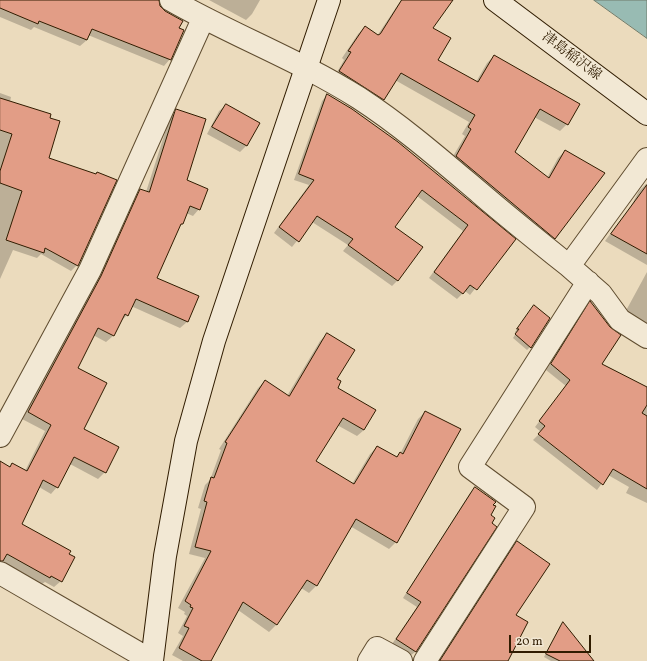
<!DOCTYPE html>
<meta charset="utf-8">
<style>
body{margin:0}
#map{position:relative;width:647px;height:661px;overflow:hidden;background:#ebdbbd;font-family:Vollkorn,serif}
canvas{display:block}
.scale{position:absolute;left:509px;top:635px;width:82px;height:18px;box-sizing:border-box;border:2px solid #301c00;border-top:0;padding-left:5px;font-size:12px;line-height:14px;white-space:nowrap;color:#301c00;-webkit-text-stroke:3px #f2e8d4;paint-order:stroke}
</style>
<div id="map">
<canvas width="647" height="661"></canvas>
<div class="scale">20 m</div>
</div>
<script>
const ctx = document.querySelector('canvas').getContext('2d');
ctx.lineJoin = 'round';
function fillPath(path, color) { ctx.fillStyle = color; ctx.fill(path, 'evenodd'); }
function trace(path, color, width, dash) { ctx.strokeStyle = color; ctx.lineWidth = width; ctx.lineCap = dash ? 'butt' : 'round'; ctx.setLineDash(dash || []); ctx.stroke(path); }
function write(font, color, halo, rows, align = 'center') {
  ctx.font = font + ' Vollkorn,"Noto Serif JP",serif'; ctx.lineWidth = 3; ctx.setLineDash([]); ctx.textBaseline = 'middle'; ctx.strokeStyle = halo; ctx.fillStyle = color; for (const [text, x, y, turn = 0] of rows) {
    ctx.save(); ctx.translate(x, y); ctx.rotate((+turn || 0) * Math.PI / 180); ctx.textAlign = isNaN(turn) ? turn : align; if (halo) ctx.strokeText(text, 0, 0); ctx.fillText(text, 0, 0); ctx.restore();
  }
}
const water = new Path2D(`
 M594,0H647V38Z`);
const shadow = new Path2D(`
 M0,0H158L159,7L178,28L170,59L164,66L88,35L87,40L80,46L34,27L31,30L0,17Z
 M209,0H260L252,14L246,20Z
 M401,0H440L432,28L437,60L476,82L487,63L494,56L578,104L567,124L560,131L534,117L514,153L547,178L558,158L565,151L555,238L548,245L449,163L465,136L462,134L469,122L395,80L383,99L376,106L333,79L344,60L342,58L358,34L365,27L377,36Z
 M0,93L11,97L10,102L48,158L77,265L71,271L41,254L37,258L13,250L0,279Z
 M327,95L514,239L470,295L465,291L457,299L429,278L463,231L417,196L394,227L422,247L397,281L392,286L343,251L348,245L312,222L292,247L274,233L309,185L294,180L322,101Z
 M226,105L258,123L246,146L240,152L207,134L219,111Z
 M176,111L186,181L199,209L193,216L186,213L182,224L178,228L156,279L197,297L187,322L180,328L131,306L127,315L120,322L113,336L106,342L93,335L77,368L82,430L105,472L98,479L70,464L57,487L51,494L39,487L20,524L61,581L54,587L45,582L42,584L0,560V467H9L12,464L25,471L45,431L22,419L95,283L134,196L141,190L146,192L170,117Z
 M646,184L647,185V265L605,241L631,206L639,191Z
 M647,272V334L622,318Z
 M590,303L600,364L647,388V503L626,493L629,487L608,475L597,490L533,440L541,432L535,427L566,386L546,370L585,308Z
 M531,310L530,347L527,350L513,338L516,333L515,332Z
 M327,334L336,388L364,430L357,436L337,425L315,462L352,484L370,454L377,447L396,458L400,454L418,419L425,412L396,542L389,549L350,526L316,586L309,593L301,588L276,625L269,632L238,610L210,661H183L172,655L183,636L178,633L187,616L184,614L185,612L178,608L205,558L189,554L201,509L198,508L205,485L210,480L221,450L219,449L258,388L265,381L287,396L320,341Z
 M475,488L489,515L490,524L495,527L415,652L410,656L392,644L417,607L403,598L470,493Z
 M517,542L514,616L507,661H438L510,550Z
 M563,623L583,661H551L544,657L560,626Z`);
const building = new Path2D(`
 M0,0H159L160,6L165,11L183,21L179,28L184,30L171,60L92,29L87,40L39,21L38,24L0,8Z
 M402,0H453L433,28L451,38L438,60L478,82L494,55L580,104L568,125L540,109L515,152L549,178L565,150L605,173L555,239L456,156L471,129L468,127L475,115L401,73L384,100L339,71L351,52L348,51L365,26L378,35L380,34Z
 M327,94L352,109L398,142L516,239L477,290L470,285L463,294L434,272L468,225L422,190L395,227L423,247L398,281L348,245L353,239L317,216L299,242L279,227L314,180L299,174Z
 M0,98L51,114L50,118L60,121L49,158L96,174L97,172L117,180L78,266L45,248L44,253L6,240L22,191L0,183V171L12,134L0,130Z
 M226,104L260,123L247,146L212,127Z
 M176,109L206,119L187,180L208,189L200,210L190,206L183,224H181L157,278L199,296L188,322L136,299L128,316L125,314L114,336L98,328L78,368L107,383L84,429L119,447L106,473L74,457L58,488L43,480L22,524L71,551L69,554L75,557L62,582L51,576L50,578L7,554L3,561H0V461L10,467L12,463L27,471L51,425L28,412L101,276L140,189L149,192Z
 M647,185V254L611,234Z
 M590,301L610,327L621,335L602,364L647,387V405L642,413L647,416V489L613,469L603,485L538,434L545,426L539,421L570,380L551,364Z
 M534,305L550,318L531,348L515,334L519,329H517Z
 M327,333L355,350L337,379L341,381L338,388L376,410L364,430L343,418L316,461L354,484L377,446L397,457L400,452L403,454L425,411L461,429L397,543L356,519L317,586L307,580L277,625L243,602L211,661H202L179,648L189,628L184,626L193,608L190,607L191,605L185,601L211,551L195,547L207,502L204,501L211,477L214,478L227,443L225,442L265,380L289,396Z
 M475,487L496,502L493,505L496,506L491,515L495,518L492,523L497,527L416,652L396,639L421,602L407,593Z
 M517,541L550,564L516,615L528,622L508,661H440Z
 M563,622L594,661H560L546,654Z`);
const street = new Path2D(`
 M171,0C232,35 299,60 359,98C402,126 441,160 480,193C509,218 539,242 569,266
 M647,159L569,266L601,294L620,320L647,337
 M0,436L90,270L203,19
 M0,573L152,661
 M369,661L377,648L401,661
 M425,661L524,507L470,467L588,282`);
const secondary = new Path2D(`
 M495,0L647,114
 M152,661L165,556L186,441L214,341L329,0`);
const streetNames = [
 ["津島稲沢線",571,57,37]
];
fillPath(water, '#98bbb3');
trace(water, '#6e7b6b', 1);
fillPath(shadow, '#0003');
fillPath(building, '#e29d86');
trace(building, '#301c00', 1);
trace(street, '#5f4c2f', 24);
trace(secondary, '#301c00', 24);
trace(street, '#f2e8d4', 22);
trace(secondary, '#f2e8d4', 22);
write('14px', '#301c00', '#f2e8d4', streetNames);
</script>
